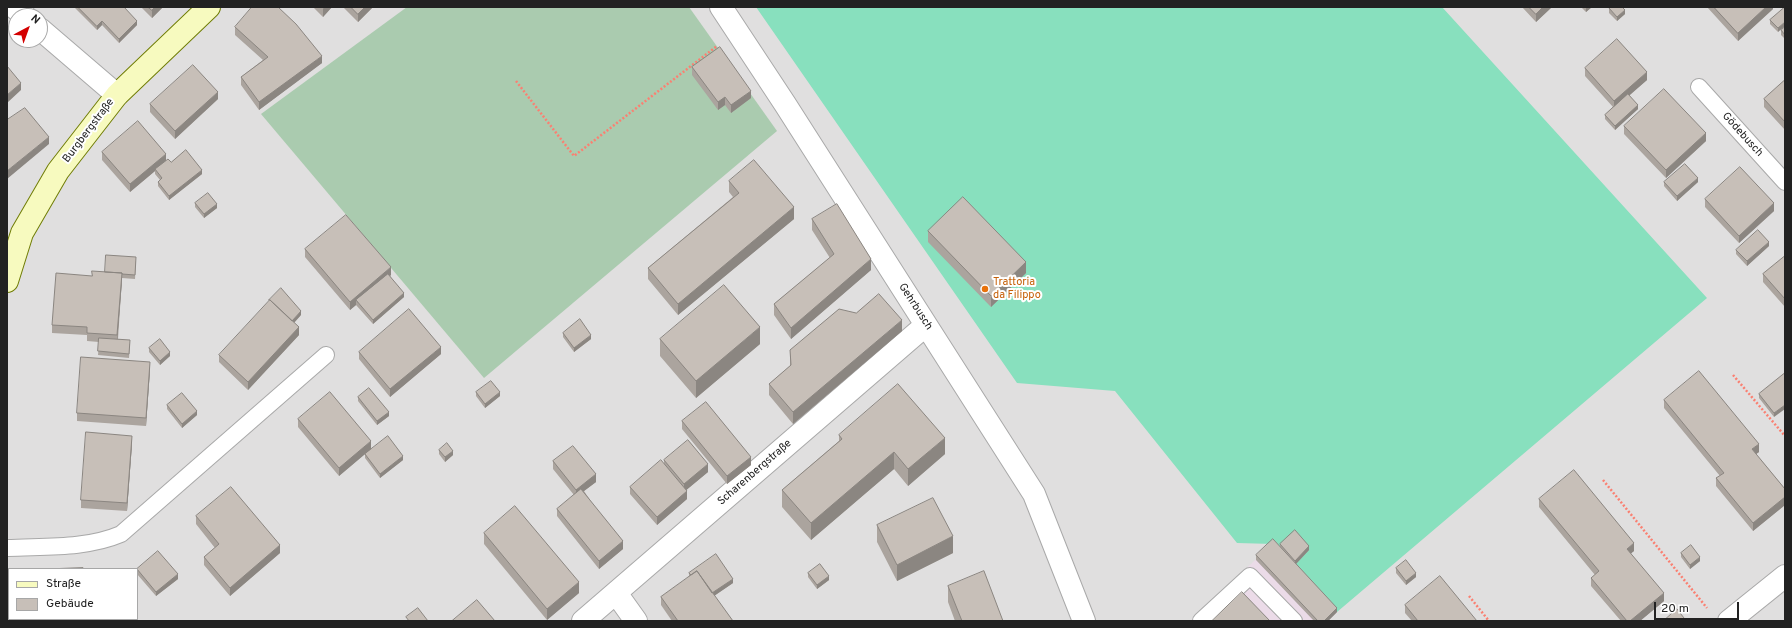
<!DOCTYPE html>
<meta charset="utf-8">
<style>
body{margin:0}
#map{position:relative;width:1792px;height:628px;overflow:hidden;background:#f2efe9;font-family:Overpass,sans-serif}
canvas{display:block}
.frame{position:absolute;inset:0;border:8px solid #222;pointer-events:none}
.legend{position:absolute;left:8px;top:568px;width:130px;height:52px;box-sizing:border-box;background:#fff;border:1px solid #a7a7a7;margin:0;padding:5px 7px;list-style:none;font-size:12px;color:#222}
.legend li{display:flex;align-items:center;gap:8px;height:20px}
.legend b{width:20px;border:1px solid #a7a7a7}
.north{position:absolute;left:8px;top:8px;width:40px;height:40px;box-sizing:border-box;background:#fff;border:1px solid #a7a7a7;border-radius:50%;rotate:41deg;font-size:11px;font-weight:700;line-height:16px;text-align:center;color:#222}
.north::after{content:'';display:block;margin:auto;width:14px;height:18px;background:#d40000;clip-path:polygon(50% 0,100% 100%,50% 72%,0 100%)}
.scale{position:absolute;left:1654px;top:602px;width:85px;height:18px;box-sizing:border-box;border:2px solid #222;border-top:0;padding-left:5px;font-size:12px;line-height:14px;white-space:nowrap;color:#222;-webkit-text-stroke:3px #fff;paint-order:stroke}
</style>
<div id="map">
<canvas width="1792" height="628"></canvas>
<div class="frame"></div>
<ul class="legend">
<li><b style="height:5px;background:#f7fabf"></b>Straße</li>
<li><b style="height:11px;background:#c7bfb8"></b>Gebäude</li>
</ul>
<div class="north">N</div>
<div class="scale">20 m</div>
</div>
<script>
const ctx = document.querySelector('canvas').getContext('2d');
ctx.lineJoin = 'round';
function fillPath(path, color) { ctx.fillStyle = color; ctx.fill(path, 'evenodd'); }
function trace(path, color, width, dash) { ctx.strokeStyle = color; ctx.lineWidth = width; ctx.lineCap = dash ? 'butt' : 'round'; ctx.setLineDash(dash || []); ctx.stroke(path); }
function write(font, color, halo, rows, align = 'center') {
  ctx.font = font + ' Overpass,sans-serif'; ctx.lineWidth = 4; ctx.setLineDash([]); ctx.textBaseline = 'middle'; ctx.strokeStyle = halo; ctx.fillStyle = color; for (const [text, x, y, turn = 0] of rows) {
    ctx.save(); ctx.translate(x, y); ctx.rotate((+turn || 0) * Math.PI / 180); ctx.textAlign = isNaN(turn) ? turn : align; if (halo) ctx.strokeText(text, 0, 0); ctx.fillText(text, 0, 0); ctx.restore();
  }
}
const residential = new Path2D(`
 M7,7H1785V621H7ZM16,16H40V40H16ZM9,569H137V619H9Z`);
const industrial = new Path2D(`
 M1273,543L1337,612L1328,621H1191Z`);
const cemetery = new Path2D(`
 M407,7H689L777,131L484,378L261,114Z`);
const pitch = new Path2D(`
 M756,7H1442L1707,298L1337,612L1273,544L1237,543L1115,391L1017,383Z`);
const path = new Path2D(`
 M516,81L574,156L717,46
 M1733,375L1785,436
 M1603,480L1707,608
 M1469,596L1489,621`);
const lane = new Path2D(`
 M1699,87L1785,182
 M7,548C44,546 86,549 121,534L326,355
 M1201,621L1250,576L1294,621`);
const street = new Path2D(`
 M14,7L25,16
 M721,7L785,104L1034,494L1084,621
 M40,29L117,95
 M616,593L636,621
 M583,621L926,325
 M1729,621L1785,576`);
const secondary = new Path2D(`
 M7,281L22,233L58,171L117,95L209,7`);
const wall = new Path2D(`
 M74,7H115L137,25L119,43L102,25L97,30Z
 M141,7H163L152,18Z
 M313,7H332L323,17Z
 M343,7H373L358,22Z
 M1522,7H1552L1536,22Z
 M1581,7H1592L1586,12Z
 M1707,7H1773V9L1738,41Z
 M1785,7L1778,32L1770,24V20Z
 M1609,8L1625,14L1617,21L1609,13Z
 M235,27L322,63L259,110L241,85V77L263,60L235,35Z
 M1785,27V39L1781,35V30Z
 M692,67L751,98L731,113L725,105L718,110L692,75Z
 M1585,68L1647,80L1629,95L1638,109L1615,130L1605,119V115L1613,107L1585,76Z
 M1785,80V130L1764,107V99Z
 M218,99L175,139L150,112V104Z
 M1624,126L1706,141L1666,178L1624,134Z
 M102,152L166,161L171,162L202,174L169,200L158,186V182L160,180L155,174V171L130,192L102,160Z
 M729,181L794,219L678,315L648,279V268L733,197L729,192Z
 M1664,182H1698L1677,201L1664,186Z
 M1705,199L1774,211L1739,243L1705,207Z
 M195,203L217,208L204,218L195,207Z
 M812,219L871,270L791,339L774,315V304L830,258L812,230Z
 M928,231L1026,273L991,307L928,242Z
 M1769,246L1747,266L1736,254V250Z
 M305,249L391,275L390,276L404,297L373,324L356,305L350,310L305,257Z
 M1785,256V307L1763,282V274Z
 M136,261L135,279L122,278L118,339L130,344L129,358L98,355L99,342L87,341V335L52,333V325L92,276Z
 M301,315L294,323L299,335L248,390L219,362V355Z
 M902,331L793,424L769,395V384L790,366V350Z
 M563,333L591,339L574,352L563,337Z
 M660,339L760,344L696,398L660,356Z
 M149,348L170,356L160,365L149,352Z
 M359,352L441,354L390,397L359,359Z
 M150,370L146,426L77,421V413Z
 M1785,373L1774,417L1759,398V394Z
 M476,392L500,396L485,408L476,396Z
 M358,397L389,416L377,425L358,401Z
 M1664,400L1759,452L1756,454L1785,489V505L1753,531L1716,486V478L1720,476L1664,408Z
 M167,405L197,415L182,428L167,409Z
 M298,419L371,449L403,460L380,478L365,458V454L339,476L298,427Z
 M682,421L751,465L727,484L682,429Z
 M839,435L945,454L908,486L894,469L811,540L782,507V490L839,441Z
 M132,444L127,511L81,508V500Z
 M439,450L453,455L445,462L439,454Z
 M664,460L708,472L686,490L687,499L657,525L630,494V487L664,464Z
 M553,461L596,482L584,491L623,549L599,569L557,516V509L574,495L553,469Z
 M1539,499L1634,551L1630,553L1664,601L1640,621H1621L1591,586V578L1595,575L1539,507Z
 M196,516L280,553L230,596L204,565V557L215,548L196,524Z
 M877,525L953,553L897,581L877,542Z
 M484,533L579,593L547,620L484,544Z
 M1280,544L1309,550L1296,564L1337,612L1328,621H1314L1256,560V555L1280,547Z
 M1681,553L1700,561L1690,569L1681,557Z
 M1396,568L1416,577L1406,585L1396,573Z
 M137,569L178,579L156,596L137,574Z
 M689,573L733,583L714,596L733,621H672L661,605V597L689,577Z
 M808,573L829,580L817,589L808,577Z
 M948,586L1003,621H955L948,602Z
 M1405,605L1477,621H1412L1405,613Z
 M25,619H85V621H25Z`);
const shadedWall = new Path2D(`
 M155,7H163L152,18V10Z
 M324,7H332L323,17V9Z
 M365,7H373L358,22V14Z
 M1543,7H1552L1536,22V14Z
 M1588,7H1592L1586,12V8Z
 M1766,7H1773V9L1738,41V33Z
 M1625,10V14L1617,21V17Z
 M102,21V25L97,30V26Z
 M137,21V25L119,43V39Z
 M1785,22V26L1778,32V28Z
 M322,56V63L259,110V102Z
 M1647,72V80L1614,109V101Z
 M21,83V90L7,103V95Z
 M751,91V98L731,113V105Z
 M218,92V99L175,139V131Z
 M725,97V105L718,110V102Z
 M1638,105V109L1615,130V126Z
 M1706,133V141L1666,178V170Z
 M49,137V144L7,179V171Z
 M166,154V162L155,169V171L130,192V184Z
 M202,170V174L169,200V196Z
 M1698,178V182L1677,201V196Z
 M1774,203V211L1739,243V236Z
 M217,204V208L204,218V214Z
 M794,207V219L678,315V304Z
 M1769,242V246L1747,266V261Z
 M871,259V270L791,339V328Z
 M1026,262V273L991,307V296Z
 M391,267V275L358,303L356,300V305L350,310V302Z
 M122,273V281L117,343V335Z
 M404,293V297L373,324V320Z
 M301,311V315L291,326V322Z
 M902,320V331L793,424V412Z
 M299,327V335L248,390V382Z
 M760,327V344L696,398V381Z
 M591,335V339L574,352V348Z
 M441,347V354L390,397V389Z
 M170,352V356L160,365V361Z
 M150,362V370L146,426V418Z
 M500,392V396L485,408V404Z
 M1785,405V409L1774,417V413Z
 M197,411V415L182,428V424Z
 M389,412V416L377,425V421Z
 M132,436V444L127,511V503Z
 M945,438V454L908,486V469Z
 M371,441V449L339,476V468Z
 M1759,444V452L1752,457V449Z
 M453,451V455L445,462V457Z
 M894,452V469L811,540V523Z
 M403,456V460L380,478V474Z
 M751,457V465L727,484V476Z
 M708,464V472L684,492V484Z
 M596,474V482L576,497V490Z
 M687,491V499L657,525V517Z
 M1785,497V505L1753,531V523Z
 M953,536V553L897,581V565Z
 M623,541V549L599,569V561Z
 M1634,543V551L1627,557V549Z
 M280,545V553L230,596V588Z
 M1309,546V550L1295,565V561Z
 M1700,557V561L1690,569V565Z
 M1416,573V577L1406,585V581Z
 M178,574V579L156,596V592Z
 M829,576V580L817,589V585Z
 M733,579V583L711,598V594Z
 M579,582V593L547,620V609Z
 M1664,593V601L1640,621H1630Z
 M1337,608V612L1328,621H1324Z
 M1684,618V621H1680Z`);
const building = new Path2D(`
 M78,7H115L116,8L117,7H124L137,21L119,39L102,21L97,26Z
 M148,7H155L152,10Z
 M252,7H278L296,24L322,56L259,102L241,77L268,57L235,27Z
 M351,7H365L358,14Z
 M1529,7H1543L1536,14Z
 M1611,7H1622L1625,10L1617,17L1609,8Z
 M1714,7H1766L1738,33Z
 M1785,7V22L1778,28L1770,20Z
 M1785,27V35L1781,30Z
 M1617,39L1647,72L1614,101L1585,68Z
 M720,47L751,91L731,105L725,97L718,102L692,67Z
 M193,65L218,92L175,131L150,104Z
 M7,66L21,83L7,95Z
 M1785,80V122L1764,99Z
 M1664,89L1706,133L1666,170L1624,126Z
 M1628,94L1638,105L1615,126L1605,115Z
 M25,108L49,137L7,171V120Z
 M138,121L166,154L130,184L102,152Z
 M186,150L202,170L169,196L158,182L162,178L155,169L168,159L171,162Z
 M754,160L794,207L678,304L648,268L739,193L729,181Z
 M1685,164L1698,178L1677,196L1664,182Z
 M1740,167L1774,203L1739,236L1705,199Z
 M208,193L217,204L204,214L195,203Z
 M963,197L1026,262L991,296L928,231Z
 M837,204L871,259L791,328L774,304L834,254L812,219Z
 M346,215L391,267L350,302L305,249Z
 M1758,230L1769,242L1747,261L1736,250Z
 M106,255L136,257L135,275L122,274V273L105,272Z
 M1785,256V299L1763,274Z
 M92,271L122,273L117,335L87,333V327L52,325L56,273L92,276Z
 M388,274L404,293L373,320L356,300Z
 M724,285L760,327L696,381L660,339Z
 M281,288L301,311L292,321L270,300H269Z
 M879,294L902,320L793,412L769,384L791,365L790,350L839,309L856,313Z
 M270,300L299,327L248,382L219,355Z
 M409,309L441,347L390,389L359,352Z
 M580,319L591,335L574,348L563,333Z
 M99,338L130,340L129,354L98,351Z
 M160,339L170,352L160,361L149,348Z
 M81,357L150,362L146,418L77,413Z
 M1699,371L1759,444L1752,449L1785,489V497L1753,523L1716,478L1724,473L1664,400Z
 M1785,373V405L1774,413L1759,394Z
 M491,381L500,392L485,404L476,392Z
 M898,384L945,438L908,469L894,452L811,523L782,490L842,439L839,435Z
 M369,388L389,412L377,421L358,397Z
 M330,392L371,441L339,468L298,419Z
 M182,393L197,411L182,424L167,405Z
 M706,402L751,457L727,476L682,421Z
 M86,432L132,436L127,503L81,500Z
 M388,436L403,456L380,474L365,454Z
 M688,440L708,464L684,484L664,460Z
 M447,443L453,451L445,457L439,450Z
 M573,446L596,474L576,490L553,461Z
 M661,460L687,491L657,517L630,487Z
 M1574,470L1634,543L1627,549L1664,593L1630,621H1627L1591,578L1599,571L1539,499Z
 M231,487L280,545L230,588L204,557L219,544L196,516Z
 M581,489L623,541L599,561L557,509Z
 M933,498L953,536L897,565L877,525Z
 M515,506L579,582L547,609L484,533Z
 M1295,530L1309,546L1295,561L1280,544Z
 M1273,539L1337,608L1324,621H1318L1256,555Z
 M1691,545L1700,557L1690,565L1681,553Z
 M158,551L178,574L156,592L137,569Z
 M716,554L733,579L712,593L697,571L691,575L689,573Z
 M1406,560L1416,573L1406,581L1396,568Z
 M820,564L829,576L817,585L808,573Z
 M83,568V569H47Z
 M697,571L733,621H678L661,597Z
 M984,571L1003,621H962L948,586Z
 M1440,576L1477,621H1418L1405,605Z
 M1242,592L1270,621H1212Z
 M477,600L495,621H452Z
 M418,608L428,621H409L406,617Z
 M1677,609L1684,618L1680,621H1668L1666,619Z`);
const markers = [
 [985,289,4,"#e8710a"]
];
const streetNames = [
 ["Burgbergstraße",89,131,-53],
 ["Gödebusch",1742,135,48],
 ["Gehrbusch",915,307,57],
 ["Scharenbergstraße",755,473,-41]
];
const foodNames = [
 ["Trattoria",993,283],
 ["da Filippo",993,296]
];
fillPath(residential, '#e0dfdf');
fillPath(industrial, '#ebdbe8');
fillPath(cemetery, '#aacbaf');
fillPath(pitch, '#88e0be');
trace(lane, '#a9a9a9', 18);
trace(street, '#a9a9a9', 24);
trace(secondary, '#707d05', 24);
trace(path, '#fa8072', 2.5, [2, 2]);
trace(lane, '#fff', 16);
trace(street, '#fff', 22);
trace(secondary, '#f7fabf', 22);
fillPath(wall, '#aba49e');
fillPath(shadedWall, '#8b8681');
fillPath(building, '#c7bfb8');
trace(building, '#8b8681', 1);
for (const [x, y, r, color] of markers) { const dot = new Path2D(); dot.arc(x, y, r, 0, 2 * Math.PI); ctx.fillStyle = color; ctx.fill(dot); trace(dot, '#fff', 1.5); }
write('11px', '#222', '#fff', streetNames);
write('11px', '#c56008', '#fff', foodNames, 'left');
</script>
